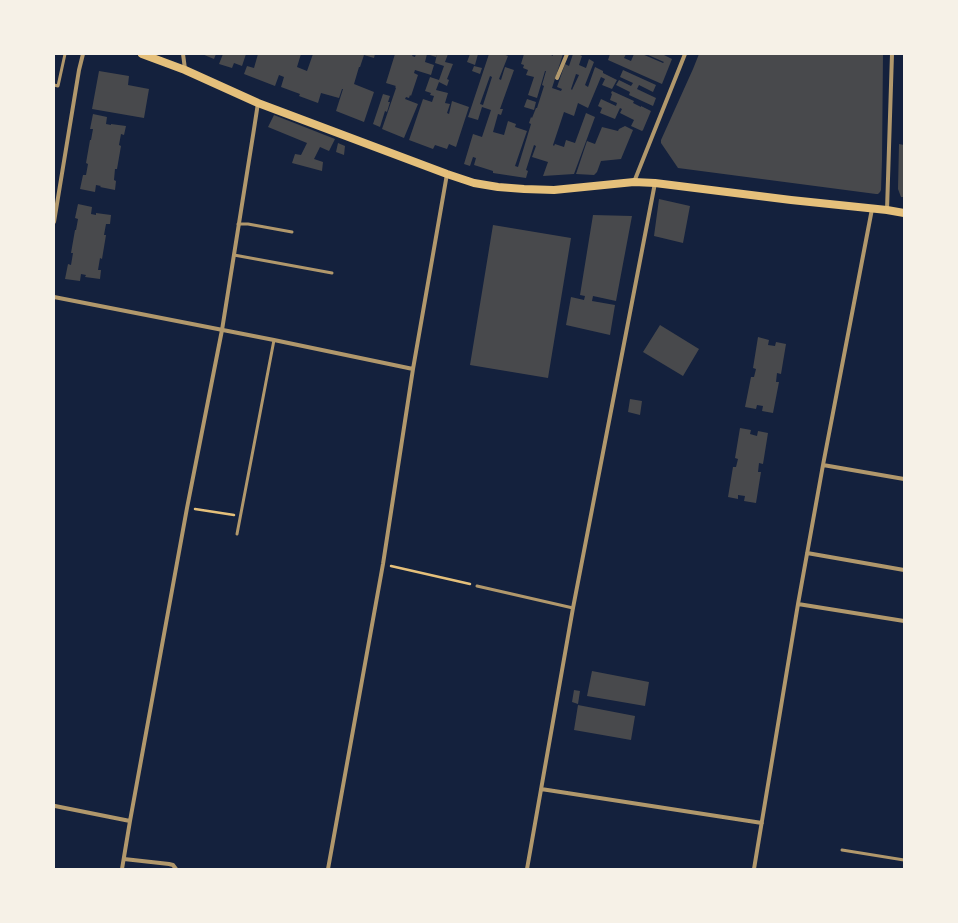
<!DOCTYPE html>
<style>
body{margin:0}
#map{position:relative;width:958px;height:923px;overflow:hidden;background:#14213d;font-family:"Fira Sans Condensed",sans-serif}
canvas{display:block}
.frame{position:absolute;inset:0;border:55px solid #f6f1e7;pointer-events:none}
</style>
<div id="map">
<canvas width="958" height="923"></canvas>
<div class="frame"></div>
</div>
<script>
const ctx = document.querySelector('canvas').getContext('2d');
ctx.lineJoin = 'round';
function fillPath(path, color) { ctx.fillStyle = color; ctx.fill(path, 'evenodd'); }
function trace(path, color, width, dash) { ctx.strokeStyle = color; ctx.lineWidth = width; ctx.lineCap = dash ? 'butt' : 'round'; ctx.setLineDash(dash || []); ctx.stroke(path); }
const building = new Path2D(`
 M202,54H216L214,59Z
 M223,54H246L242,66L234,63L232,68L219,64Z
 M258,54H301L297,67L307,71L313,54H375L374,58L364,55L360,67H359L354,84L374,92L364,122L336,111L343,89H342L339,98L321,93L318,103L299,96L300,94L281,87L284,77L279,75L275,86L244,74L247,66L254,68Z
 M395,54H413L412,56L415,57L416,54H437L436,57L427,54L425,62L434,65L431,75L415,70L414,73L418,75L411,96L410,95L409,98L406,97L405,99L418,104L404,138L382,129L396,88L395,87L396,86L386,83Z
 M437,54H448L445,62L453,64L447,79L449,80L447,86L439,82L436,90L448,93L445,103L450,104L447,113L449,114L452,101L469,107L456,147L449,144L447,149L435,145L433,149L409,140L423,99L432,102L434,96L430,95L431,93L425,91L430,77L439,80L444,66L435,63Z
 M470,54H478L475,65L467,62Z
 M489,54H503L508,56L499,79L501,80L505,67L514,70L500,109H503L501,115L498,114L493,132L504,135L508,121L516,124L515,127L527,131L515,166L518,167L531,124L529,123L531,117L532,118L536,108H537L544,86L542,85L546,71H545L537,98L528,95L534,77L526,75L528,70L523,68L524,65L521,64L524,54H552L551,55L553,56V54H563L552,88L561,91L562,89L557,87L565,64L569,66L573,54H578L582,56L579,65L586,68L589,59L594,62L585,85L588,87L595,67L603,71V73L617,80L612,89L602,85L605,79L601,77L588,108L578,103L574,116L564,112L553,145L554,146L555,144L564,147L566,140L575,143L586,113L595,117L574,174L543,176L548,162L532,157L536,146L534,145L526,170L528,171L526,178L493,173V171L474,165L476,158L473,157L470,166L464,164L473,134L482,137L491,110L482,107L478,120L468,117ZM576,74L579,75L572,90L571,89ZM490,76L492,77L483,105L480,104Z
 M610,54H626L624,58L631,61L634,54H642L663,63L664,62L646,54H664V55L672,59L662,84L608,60Z
 M699,54H883L882,160L881,190L880,192L878,194H876L678,168L661,143V140L693,69Z
 M474,66L482,68L480,74L472,71Z
 M623,70L656,85L653,92L639,85L637,89L656,98L653,106L629,95L630,92L616,85L619,80L631,86L633,83L620,77Z
 M99,71L129,76L128,85L149,89L144,118L92,109Z
 M612,91L634,101L633,103L641,107V106L651,111L643,130L642,131L631,126L634,120L620,113L622,109L620,108L615,119L600,113L602,108L598,106L601,99L616,106L617,103L610,100L612,94L611,93Z
 M383,94L390,96L388,102H390L387,112L385,111L380,127L373,124Z
 M527,99L536,102L534,110L524,107Z
 M93,114L107,117L106,124L111,125V124L126,126L124,135L121,134L119,145L121,146L117,169H115L114,180L116,181L115,190L100,187L101,186L96,185L95,192L80,189L83,175H86L88,164L86,163L90,140H91L93,129H90Z
 M274,115L335,139L329,151L320,147L314,159L323,162L322,171L292,163L295,154L301,155L307,143L268,127Z
 M625,126L633,130L621,159L601,161L597,172L594,175L576,174L587,141L595,144L602,127L618,131L619,129Z
 M338,143L345,146L344,155L336,152Z
 M899,144L904,145V197H901L898,189Z
 M659,199L690,206L683,243L654,236Z
 M78,204L92,207L91,214L96,215V213L111,215L110,224H106L104,235H106L102,259L100,258L98,270H101L100,279L85,277L86,275L81,274L80,281L65,279L68,264L71,265L73,253H71L75,230H76L78,219L75,218Z
 M593,215L632,216L616,301L593,296L592,301L615,305L610,335L566,325L571,297L584,300L585,296L580,295Z
 M493,225L571,238L548,378L470,365Z
 M660,325L699,349L683,376L643,352Z
 M758,337L769,340L768,345L775,346L776,342L786,344L781,374L777,373L776,382H779L773,413L762,411L763,406L757,405L756,409L745,407L751,377H754L756,369L753,368Z
 M630,399L642,401L640,415L628,412Z
 M740,428L751,430L750,434L757,436L758,431L768,433L763,464L759,463L758,472H761L756,503L744,501L745,496L738,495V499L728,497L733,467H736L738,459L735,458Z
 M592,671L649,682L645,706L587,696Z
 M574,690L580,691L578,704L572,702Z
 M578,705L635,716L631,740L574,730Z`);
const path = new Path2D(`
 M195,509L234,515
 M391,566L470,584`);
const service = new Path2D(`
 M54,85L58,86L65,54
 M238,224H248L292,232
 M234,255L332,273
 M237,534L274,340
 M477,586L573,608
 M842,850L904,860`);
const minor = new Path2D(`
 M183,54L185,69
 M557,78L567,54
 M634,182L685,54
 M887,210L892,54
 M54,222L79,70L83,54
 M54,297L274,340L413,369
 M823,465L904,479
 M807,553L904,570
 M798,604L904,621
 M541,789L762,823
 M55,806L130,821
 M124,859L169,864L173,865L176,869
 M122,869L130,821L187,508L222,330L254,129L258,103
 M328,869L383,564L413,369L447,174
 M527,869L573,608L655,183
 M754,869L798,604L823,465L872,209`);
const secondary = new Path2D(`
 M142,54L185,70L258,103L447,174L474,183L498,187L524,189L554,190L634,182L655,183L791,200L887,210L904,213`);
fillPath(building, '#48494c');
trace(path, '#e5c07b', 2.5);
trace(service, '#b1986c', 3);
trace(minor, '#b1986c', 4);
trace(secondary, '#e5c07b', 8);
</script>
